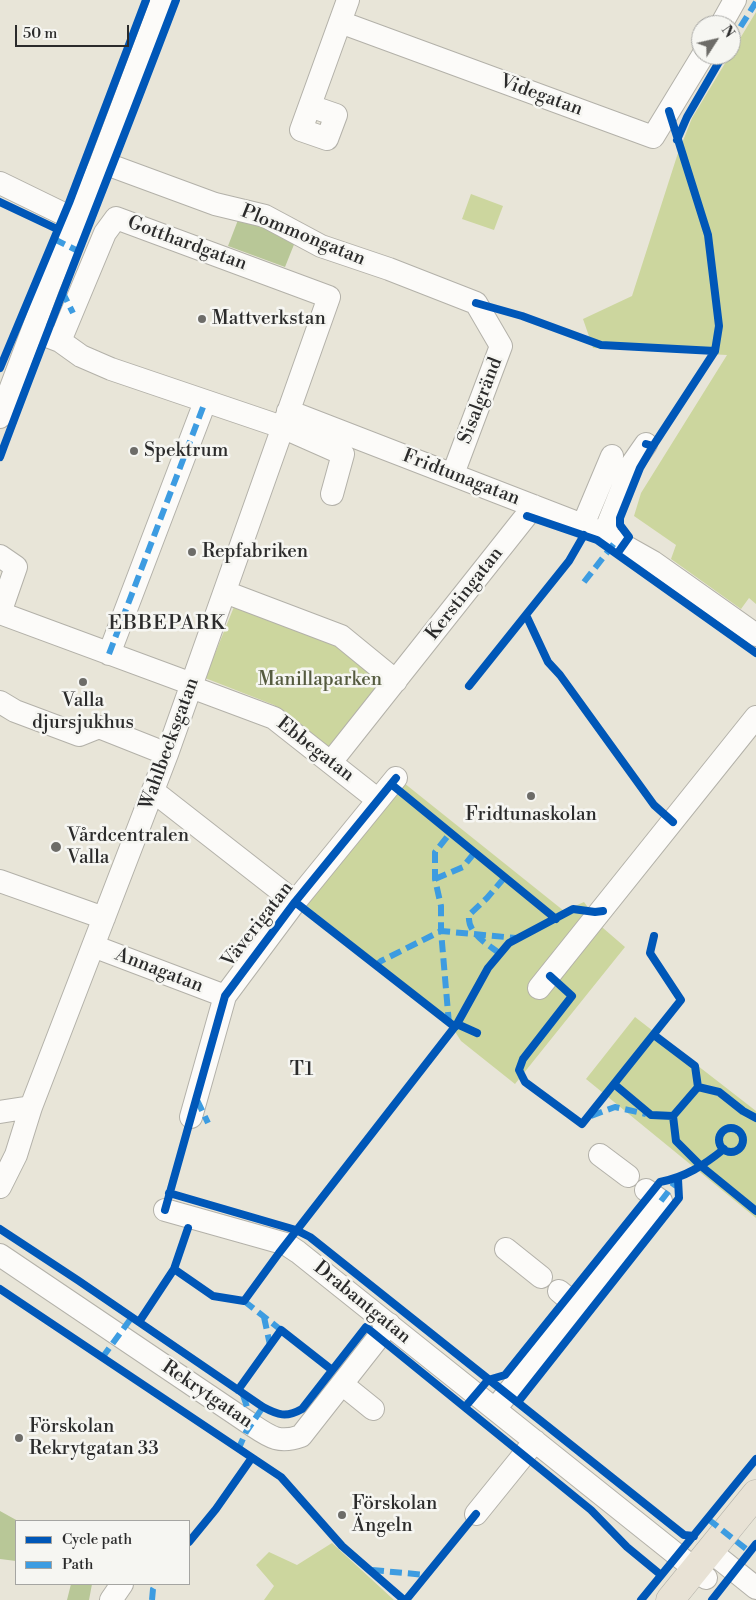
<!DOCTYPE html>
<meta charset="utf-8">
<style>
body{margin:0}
#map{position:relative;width:756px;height:1600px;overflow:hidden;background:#e8e5d8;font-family:"Libre Bodoni",serif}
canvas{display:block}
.legend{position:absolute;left:15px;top:1520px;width:175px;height:65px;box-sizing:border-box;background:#f6f6f2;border:1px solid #a5a5a2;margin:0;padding:6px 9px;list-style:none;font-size:15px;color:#2b2b2b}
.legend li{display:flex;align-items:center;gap:10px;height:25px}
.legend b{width:25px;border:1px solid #a5a5a2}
.north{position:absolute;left:691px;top:15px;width:50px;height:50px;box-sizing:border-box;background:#f6f6f2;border:1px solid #a5a5a2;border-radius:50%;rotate:55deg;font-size:14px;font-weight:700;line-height:20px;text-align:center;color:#2b2b2b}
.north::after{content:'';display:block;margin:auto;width:18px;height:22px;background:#6d6c68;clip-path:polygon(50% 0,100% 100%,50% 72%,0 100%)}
.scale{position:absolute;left:15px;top:25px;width:114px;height:22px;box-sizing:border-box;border:2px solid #2b2b2b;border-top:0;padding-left:6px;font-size:15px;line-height:18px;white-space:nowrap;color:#2b2b2b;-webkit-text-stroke:4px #f6f6f2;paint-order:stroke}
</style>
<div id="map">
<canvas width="756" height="1600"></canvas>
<ul class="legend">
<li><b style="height:6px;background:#0057b8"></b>Cycle path</li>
<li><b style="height:6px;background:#3d9ce1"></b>Path</li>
</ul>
<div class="north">N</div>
<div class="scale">50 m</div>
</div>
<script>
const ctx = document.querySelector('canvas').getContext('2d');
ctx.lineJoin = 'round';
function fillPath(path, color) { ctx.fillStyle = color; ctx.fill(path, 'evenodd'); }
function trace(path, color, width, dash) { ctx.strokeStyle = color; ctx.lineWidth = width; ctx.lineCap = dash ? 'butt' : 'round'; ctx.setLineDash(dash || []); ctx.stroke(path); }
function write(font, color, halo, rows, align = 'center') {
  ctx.font = font + ' "Libre Bodoni",serif'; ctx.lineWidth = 5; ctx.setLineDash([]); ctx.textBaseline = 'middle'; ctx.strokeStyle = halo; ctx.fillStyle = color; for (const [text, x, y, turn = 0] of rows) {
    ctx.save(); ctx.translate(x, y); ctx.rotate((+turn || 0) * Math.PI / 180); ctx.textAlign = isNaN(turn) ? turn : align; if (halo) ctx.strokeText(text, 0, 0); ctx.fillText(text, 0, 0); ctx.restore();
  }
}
const green = new Path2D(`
 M756,12V604L749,598L741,609L671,559L676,545L634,516L641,493L727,355L593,348L583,319L632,296L677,156L692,118Z
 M471,194L503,206L494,230L462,219Z
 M238,597L341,636L392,677L332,753L274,705L205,678Z
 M399,779L564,911L584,902L603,928L625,947L515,1084L461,1041L445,1016L302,902Z
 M635,1017L756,1111V1218L586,1079Z
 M332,1543L394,1600H264L274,1586L256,1565L269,1552L297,1565Z`);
const forest = new Path2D(`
 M238,220L256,223L295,242L285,267L228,246Z
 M0,1511L18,1521L16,1561L0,1559Z
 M71,1584H92L89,1600H67Z`);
const minor = new Path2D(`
 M340,22L653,137L703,55
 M721,25L735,0
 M310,106L336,115L327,139L301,130L348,0
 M101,162L215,204L265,216L321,246L389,269L476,303L501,346L453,474
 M0,183L78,221
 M47,336L60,341L81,356L111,369L282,427L343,454L332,494
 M288,411L598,531L653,562L756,635
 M0,417L49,286L101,162L162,0
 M583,525L612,456
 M604,534L632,464L646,444
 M0,556L16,567L0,613
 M225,592L341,636L396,681
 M0,613L192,684
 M109,654L205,402
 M191,687L274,718L378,800
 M0,702L15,711L79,735L99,727L167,754
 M331,762L534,506
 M153,791L295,902
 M0,881L104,918
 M93,946L225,996
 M539,988L756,717
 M0,1112L31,1107
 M191,1117L225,996L295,902L396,778
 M600,1155L628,1176
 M0,1187L16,1155L31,1107L167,754L329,297L116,218L105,233L60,341
 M165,1210L286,1244L298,1252L706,1578
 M506,1249L541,1277
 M0,1255L252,1425C270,1437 279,1444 301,1436L389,1324
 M559,1291L577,1306
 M342,1384L373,1409
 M495,1409L661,1201L646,1190
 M476,1514L535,1441
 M710,1551L756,1588
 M111,1600L122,1584`);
const major = new Path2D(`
 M670,1600L756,1494`);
const quiet = new Path2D(`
 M731,42L756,2
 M54,239L78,251
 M62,291L73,313
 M584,582L616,541
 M109,654L205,402
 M435,879L463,867L475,852
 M499,953C486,943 467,933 469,915L487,898L505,877
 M375,966L381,961L441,931L516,938
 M449,1024L441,931V906L435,879V852L451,832
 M197,1100L208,1123
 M591,1116L615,1107L646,1114
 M661,1201L678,1179
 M244,1301L281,1330
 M264,1317L270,1345
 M102,1358L132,1317
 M243,1395L248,1410
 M238,1450L246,1432L263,1407
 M708,1519L750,1552
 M372,1570L426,1575
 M152,1600L153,1589L156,1584`);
const cycleway = new Path2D(`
 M677,140L687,117L723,55
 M0,202L57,229
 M476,303L522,316L601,345L715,351
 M0,368L69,203L146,0
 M646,444L653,446L715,351L719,326L708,235L669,111
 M0,457C57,304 118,153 176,0
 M527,516L597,540L756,653
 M617,554L629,537L620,525V518L640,468L653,446
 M526,615L548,662L560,675L654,805L673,822
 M469,686L569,561L584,535
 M391,784L556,919
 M295,902L455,1027
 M550,976L572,996L523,1059L519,1070L525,1082L582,1124L681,1000L650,953L654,936
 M457,1024L488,968L509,943L573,909L595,912L603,911
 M654,1035L695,1066L698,1087
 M614,1084L651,1115L673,1116
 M756,1118L743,1111L719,1092L698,1087L673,1116L676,1141L701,1166L756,1211
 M719 1140a12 12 0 1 1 24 0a12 12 0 1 1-24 0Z
 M169,1193L296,1230L310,1237L684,1535L694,1536
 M165,1210L225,996L295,902L396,778
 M0,1229L79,1281L263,1407C278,1415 286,1418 302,1409L366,1327L591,1510L627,1547L661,1575
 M174,1269L213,1296L244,1301L279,1253L457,1024L477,1033
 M0,1289L281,1477L342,1546L404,1600
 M139,1322L174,1269L188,1228
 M238,1390L281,1330L332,1370
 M518,1402L679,1198L678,1179
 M465,1407L488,1380L505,1375L660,1182C686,1177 704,1165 724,1149
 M189,1542L216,1509L251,1459
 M406,1600L476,1514
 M641,1600L756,1459
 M712,1600L756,1544`);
const markers = [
 [202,319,5,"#6d6c68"],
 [134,451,5,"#6d6c68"],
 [192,552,5,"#6d6c68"],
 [83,682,5,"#6d6c68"],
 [531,796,5,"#6d6c68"],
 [56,847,6,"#6d6c68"],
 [19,1438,5,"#6d6c68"],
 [342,1515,5,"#6d6c68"]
];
const streetNames = [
 ["Videgatan",541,96,20],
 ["Plommongatan",303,236,22],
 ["Gotthardgatan",187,244,20],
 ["Sisalgränd",481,401,-69],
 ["Fridtunagatan",461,478,21],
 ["Kerstingatan",465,594,-52],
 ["Wahlbecksgatan",170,744,-70],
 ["Ebbegatan",315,750,38],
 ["Väverigatan",258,925,-52],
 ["Annagatan",159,971,21],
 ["Drabantgatan",362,1303,39],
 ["Rekrytgatan",207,1395,34]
];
const poiNames = [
 ["Mattverkstan",212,319],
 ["Spektrum",144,451],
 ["Repfabriken",202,552],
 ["Valla",83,701,"center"],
 ["djursjukhus",83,723,"center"],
 ["Fridtunaskolan",531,815,"center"],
 ["Vårdcentralen",67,836],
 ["Valla",67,858],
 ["Förskolan",29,1427],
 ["Rekrytgatan 33",29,1449],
 ["Förskolan",352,1504],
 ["Ängeln",352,1526]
];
const parkNames = [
 ["Manillaparken",320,680]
];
const neighbourhoodNames = [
 ["EBBEPARK",167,624],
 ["T1",302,1070]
];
fillPath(green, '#ccd69e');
fillPath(forest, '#b8c797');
trace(minor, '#b3b1a9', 24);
trace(major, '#b3b1a9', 29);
trace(minor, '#fcfbf9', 22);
trace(major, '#e8e2d5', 28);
trace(quiet, '#3d9ce1', 6, [12, 6]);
trace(cycleway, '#0057b8', 8);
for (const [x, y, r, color] of markers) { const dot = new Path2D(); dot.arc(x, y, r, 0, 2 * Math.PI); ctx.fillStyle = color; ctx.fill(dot); trace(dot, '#f6f6f2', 2); }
write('19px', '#2b2b2b', '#f6f6f2', streetNames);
write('19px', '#2b2b2b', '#f6f6f2', poiNames, 'left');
write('19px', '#555b3f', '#f6f6f2', parkNames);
ctx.letterSpacing = '1px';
write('20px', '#2b2b2b', '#f6f6f2', neighbourhoodNames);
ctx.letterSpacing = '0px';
</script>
